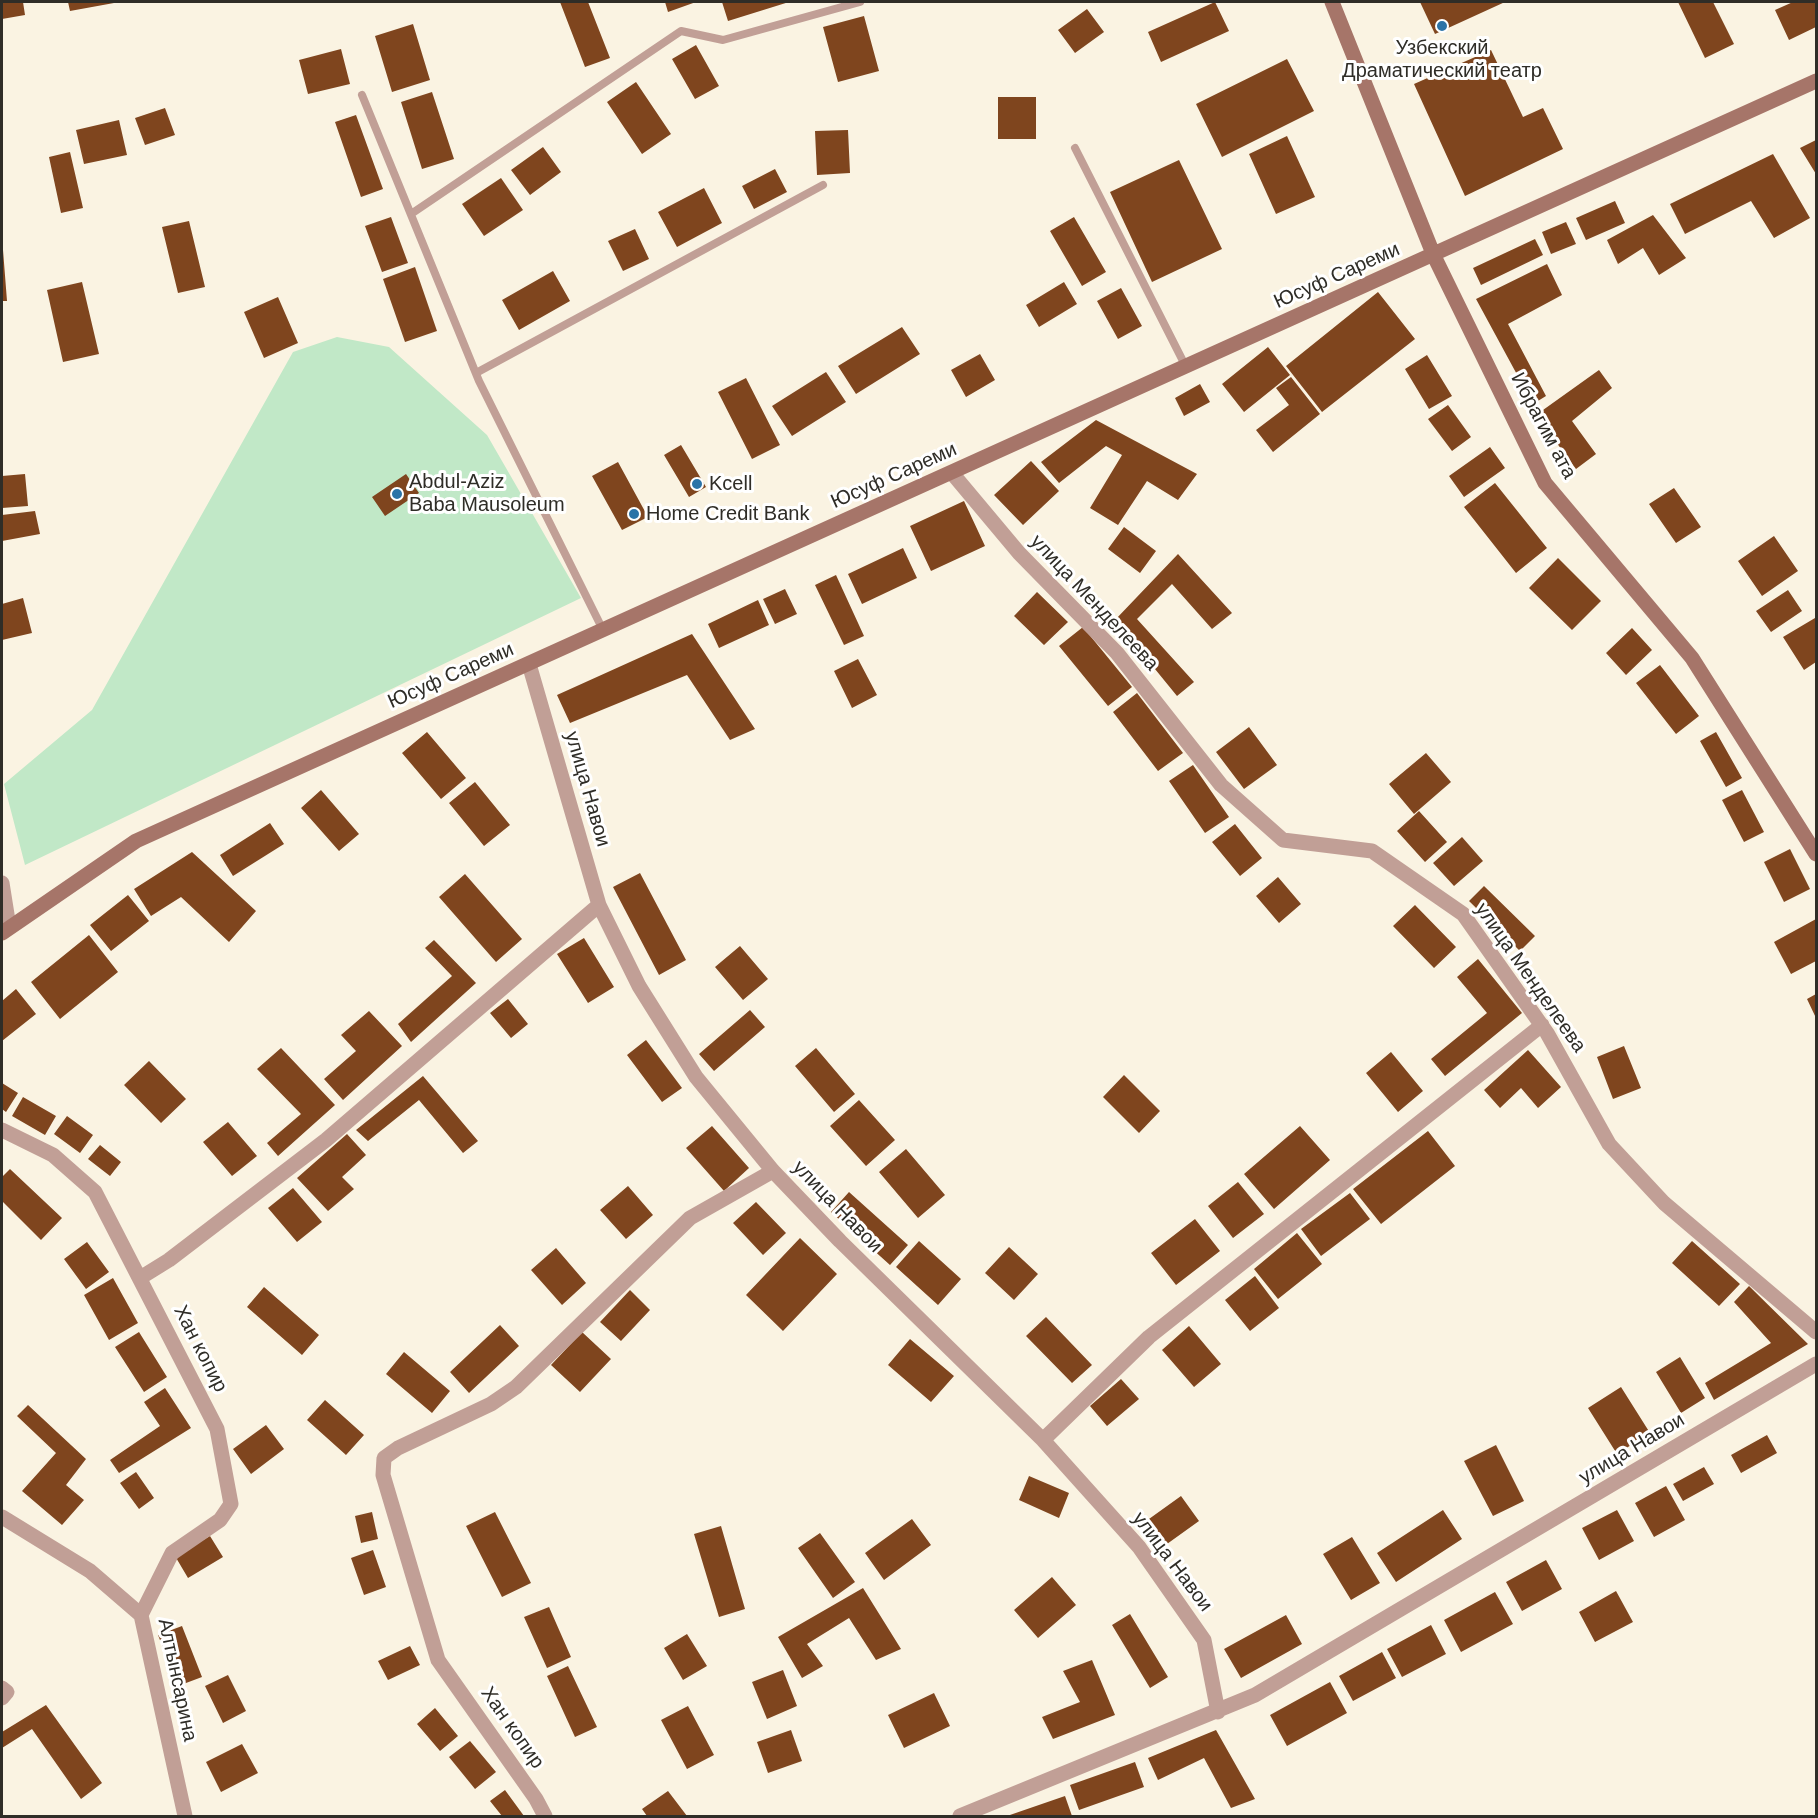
<!DOCTYPE html>
<meta charset="utf-8">
<style>
body{margin:0}
#map{position:relative;width:1818px;height:1818px;overflow:hidden;background:#faf3e2;font-family:Arial,sans-serif}
canvas{display:block}
.frame{position:absolute;inset:0;border:3px solid #2f2d27;pointer-events:none}
</style>
<div id="map">
<canvas width="1818" height="1818"></canvas>
<div class="frame"></div>
</div>
<script>
const ctx = document.querySelector('canvas').getContext('2d');
ctx.lineJoin = 'round';
function fillPath(path, color) { ctx.fillStyle = color; ctx.fill(path, 'evenodd'); }
function trace(path, color, width, dash) { ctx.strokeStyle = color; ctx.lineWidth = width; ctx.lineCap = dash ? 'butt' : 'round'; ctx.setLineDash(dash || []); ctx.stroke(path); }
function write(font, color, halo, rows, align = 'center') {
  ctx.font = font + ' Arial,sans-serif'; ctx.lineWidth = 6; ctx.setLineDash([]); ctx.textBaseline = 'middle'; ctx.strokeStyle = halo; ctx.fillStyle = color; for (const [text, x, y, turn = 0] of rows) {
    ctx.save(); ctx.translate(x, y); ctx.rotate((+turn || 0) * Math.PI / 180); ctx.textAlign = isNaN(turn) ? turn : align; if (halo) ctx.strokeText(text, 0, 0); ctx.fillText(text, 0, 0); ctx.restore();
  }
}
const green = new Path2D(`
 M337,337L389,347L487,435L581,598L25,865L4,784L92,710L293,352Z`);
const building = new Path2D(`
 M2,2H23L25,15L2,19Z
 M68,2H114V3L70,11Z
 M560,2H588L610,58L585,67Z
 M665,2H696L668,12Z
 M722,2H789L728,21Z
 M1215,2L1229,31L1161,62L1148,32Z
 M1420,2H1505L1435,34Z
 M1678,2H1713L1734,44L1705,58Z
 M1793,2H1816V27L1789,40L1775,10Z
 M1087,9L1104,32L1075,53L1058,30Z
 M864,16L879,71L838,82L823,27Z
 M413,24L430,80L392,92L375,36Z
 M696,45L719,86L695,99L672,59Z
 M341,49L350,84L308,94L299,60Z
 M1491,50L1523,117L1543,108L1563,149L1465,196L1414,84Z
 M1287,59L1314,111L1222,157L1196,104Z
 M636,82L671,134L642,154L607,102Z
 M432,92L454,159L422,169L401,102Z
 M998,97H1036V139H998Z
 M165,108L175,135L145,145L135,118Z
 M356,115L383,189L361,197L335,122Z
 M119,120L127,155L84,164L76,130Z
 M848,130L850,173L817,175L815,131Z
 M1287,136L1315,197L1276,214L1249,154Z
 M1816,140V174L1800,148Z
 M543,147L561,172L530,195L511,170Z
 M70,152L83,208L61,213L49,157Z
 M1773,154L1810,218L1774,238L1751,201L1685,234L1670,204Z
 M1179,160L1222,249L1152,282L1110,192Z
 M775,169L787,192L754,209L742,186Z
 M501,178L523,210L484,236L462,204Z
 M704,188L722,223L677,247L658,212Z
 M1615,201L1625,223L1586,240L1576,218Z
 M1653,215L1686,258L1659,275L1643,248L1618,264L1607,240Z
 M391,217L408,263L382,272L365,226Z
 M1074,217L1106,272L1082,286L1050,231Z
 M189,221L205,287L178,293L162,227Z
 M1566,222L1576,244L1551,254L1542,232Z
 M635,229L649,259L623,271L608,241Z
 M1535,239L1543,255L1481,285L1473,268Z
 M2,250H3L7,301H2Z
 M1547,264L1562,295L1508,324L1546,396L1533,404L1476,299Z
 M415,267L437,331L405,342L383,279Z
 M553,271L570,301L519,330L502,300Z
 M82,282L99,354L63,362L47,290Z
 M1064,282L1077,304L1039,327L1026,305Z
 M1121,288L1142,326L1118,339L1097,301Z
 M1378,292L1415,339L1322,412L1286,366Z
 M278,297L298,343L264,358L244,312Z
 M902,327L920,354L856,394L838,366Z
 M1268,347L1290,375L1244,412L1222,384Z
 M980,354L995,380L966,397L951,370Z
 M1427,355L1452,396L1429,409L1405,369Z
 M1599,370L1612,388L1572,421L1596,454L1576,469L1536,415Z
 M826,372L846,402L792,436L772,406Z
 M1291,377L1320,414L1273,452L1256,430L1289,405L1276,388Z
 M746,378L780,445L752,459L718,392Z
 M1200,384L1210,402L1184,416L1175,398Z
 M1448,405L1471,437L1452,451L1428,419Z
 M1096,420L1197,474L1178,500L1147,481L1118,525L1090,508L1122,455L1106,446L1059,483L1041,462Z
 M681,445L706,487L689,497L664,455Z
 M1490,447L1505,468L1464,497L1449,476Z
 M1031,461L1059,491L1023,525L994,495Z
 M618,462L648,517L622,530L592,476Z
 M25,474L28,506L2,508V476Z
 M406,474L419,493L385,516L372,497Z
 M1495,483L1547,548L1516,573L1464,507Z
 M1674,488L1701,527L1676,543L1649,504Z
 M964,501L985,546L931,571L910,526Z
 M35,511L40,534L2,541V515Z
 M1124,527L1156,551L1140,573L1108,549Z
 M1774,536L1798,571L1762,596L1738,561Z
 M903,548L917,578L862,604L848,574Z
 M1178,554L1232,613L1212,629L1172,584L1137,619L1194,682L1177,696L1115,620Z
 M1558,558L1601,601L1572,630L1529,588Z
 M836,575L864,636L844,645L815,585Z
 M785,589L797,614L775,624L763,599Z
 M1788,590L1802,611L1771,632L1756,611Z
 M1037,592L1068,622L1044,645L1014,616Z
 M23,598L32,633L2,640V604Z
 M758,600L769,625L719,648L708,624Z
 M1815,618L1816,621V662L1804,670L1783,637Z
 M1083,627L1132,687L1108,706L1059,646Z
 M1632,628L1652,650L1626,675L1606,653Z
 M692,634L755,729L730,740L687,675L570,723L557,695Z
 M858,659L877,695L852,708L834,671Z
 M1660,665L1699,716L1676,734L1636,683Z
 M1137,693L1183,753L1158,771L1113,712Z
 M1249,727L1277,765L1244,789L1216,752Z
 M427,732L466,778L441,799L402,753Z
 M1716,732L1742,778L1726,787L1700,741Z
 M1426,753L1451,782L1414,814L1389,784Z
 M1193,765L1229,817L1205,833L1169,781Z
 M475,782L510,825L484,846L449,803Z
 M321,790L359,834L339,851L301,808Z
 M1742,790L1764,832L1744,842L1722,800Z
 M1419,811L1447,842L1425,862L1397,831Z
 M270,823L284,844L233,876L220,855Z
 M1235,824L1262,858L1240,876L1212,842Z
 M1462,837L1483,861L1454,886L1433,863Z
 M1790,849L1810,889L1784,902L1764,862Z
 M192,852L256,911L229,942L181,897L151,916L134,889Z
 M640,873L686,960L659,975L613,887Z
 M465,874L522,939L496,962L439,897Z
 M1278,877L1301,904L1279,923L1256,896Z
 M1484,886L1535,936L1520,951L1469,901Z
 M128,895L149,921L111,951L90,925Z
 M1415,905L1456,947L1434,968L1393,926Z
 M1816,919V961L1791,974L1774,942Z
 M89,935L118,972L60,1019L31,982Z
 M584,938L614,987L588,1003L557,954Z
 M434,940L476,983L411,1042L398,1024L452,976L425,948Z
 M740,946L768,979L743,1000L715,967Z
 M1478,959L1522,1013L1445,1076L1431,1059L1487,1013L1457,977Z
 M16,989L36,1014L2,1041V1001Z
 M1816,994V1018L1807,999Z
 M508,999L528,1024L511,1038L490,1013Z
 M750,1010L765,1027L714,1071L699,1054Z
 M369,1011L402,1046L343,1100L324,1079L356,1051L341,1035Z
 M646,1040L682,1088L662,1102L627,1055Z
 M1624,1046L1641,1088L1613,1099L1597,1057Z
 M281,1048L335,1105L278,1156L267,1143L301,1114L257,1069Z
 M816,1048L855,1094L834,1112L795,1066Z
 M1528,1050L1561,1087L1538,1108L1521,1088L1500,1108L1484,1090Z
 M1391,1052L1423,1091L1398,1112L1366,1073Z
 M149,1061L186,1099L161,1123L124,1085Z
 M1124,1075L1160,1111L1139,1133L1103,1097Z
 M423,1076L478,1141L463,1153L419,1100L368,1141L356,1130Z
 M2,1083L18,1093L6,1112L2,1109Z
 M23,1097L56,1116L45,1135L12,1116Z
 M859,1100L895,1140L866,1166L830,1126Z
 M67,1116L93,1135L80,1153L54,1134Z
 M228,1122L257,1156L232,1176L203,1142Z
 M712,1126L749,1168L724,1191L686,1148Z
 M1300,1126L1330,1160L1274,1209L1244,1174Z
 M1428,1131L1455,1166L1381,1224L1353,1189Z
 M347,1134L366,1155L342,1177L354,1189L328,1211L297,1178Z
 M100,1145L121,1162L110,1176L88,1159Z
 M906,1149L945,1195L918,1218L879,1172Z
 M10,1169L62,1218L41,1240L2,1201V1177Z
 M1238,1182L1264,1214L1233,1238L1208,1206Z
 M628,1186L653,1215L626,1239L600,1210Z
 M293,1188L322,1222L297,1242L268,1208Z
 M849,1192L908,1245L890,1265L831,1212Z
 M1350,1193L1370,1219L1321,1256L1301,1229Z
 M756,1202L786,1233L763,1255L733,1223Z
 M1195,1219L1220,1251L1176,1285L1151,1253Z
 M1297,1233L1322,1264L1278,1299L1254,1269Z
 M800,1238L837,1274L783,1331L746,1295Z
 M919,1241L961,1279L938,1305L896,1267Z
 M1692,1241L1740,1284L1719,1306L1672,1263Z
 M87,1242L109,1272L86,1289L64,1259Z
 M1009,1247L1038,1274L1014,1300L985,1273Z
 M556,1248L586,1283L562,1305L531,1270Z
 M1255,1276L1279,1308L1250,1331L1225,1300Z
 M113,1278L138,1323L109,1340L84,1295Z
 M1749,1286L1808,1344L1714,1400L1705,1383L1771,1343L1734,1302Z
 M264,1287L319,1335L302,1355L247,1307Z
 M630,1290L650,1310L621,1341L600,1322Z
 M1046,1317L1092,1365L1072,1383L1026,1336Z
 M500,1325L519,1346L469,1393L450,1372Z
 M1189,1326L1221,1364L1194,1387L1162,1350Z
 M139,1332L167,1377L144,1392L115,1347Z
 M582,1332L611,1359L580,1392L551,1365Z
 M910,1339L954,1376L931,1402L888,1365Z
 M404,1352L450,1391L432,1413L386,1374Z
 M1680,1357L1705,1398L1681,1413L1656,1372Z
 M1121,1379L1139,1399L1107,1426L1090,1406Z
 M1621,1387L1650,1433L1617,1454L1588,1408Z
 M165,1388L191,1428L119,1473L110,1460L160,1426L144,1402Z
 M325,1400L364,1435L346,1455L307,1420Z
 M28,1405L86,1459L66,1485L84,1500L62,1525L22,1491L56,1453L17,1416Z
 M266,1425L284,1449L251,1474L233,1449Z
 M1767,1435L1777,1453L1741,1473L1731,1455Z
 M1496,1445L1524,1501L1493,1516L1464,1461Z
 M1704,1467L1714,1484L1683,1501L1673,1484Z
 M136,1472L154,1498L139,1509L120,1483Z
 M1029,1476L1069,1493L1059,1518L1019,1500Z
 M1666,1486L1685,1520L1654,1537L1635,1503Z
 M1181,1496L1199,1521L1160,1549L1142,1524Z
 M1443,1510L1462,1539L1396,1582L1377,1553Z
 M1617,1510L1634,1541L1599,1560L1582,1528Z
 M372,1512L378,1539L361,1543L355,1516Z
 M495,1512L531,1583L502,1597L466,1526Z
 M912,1519L931,1545L884,1580L865,1553Z
 M721,1526L745,1609L719,1617L694,1534Z
 M820,1533L855,1582L833,1598L798,1548Z
 M210,1536L223,1557L188,1578L175,1556Z
 M1352,1537L1380,1583L1351,1600L1323,1554Z
 M373,1550L386,1587L364,1595L351,1558Z
 M1546,1560L1562,1589L1522,1611L1506,1582Z
 M1052,1577L1076,1605L1038,1638L1014,1610Z
 M863,1588L901,1649L876,1660L849,1618L807,1644L823,1666L802,1678L778,1637Z
 M1616,1591L1633,1622L1595,1642L1579,1612Z
 M1495,1592L1513,1624L1461,1652L1444,1620Z
 M549,1607L571,1657L547,1668L524,1617Z
 M1130,1614L1168,1677L1150,1688L1112,1625Z
 M1286,1615L1302,1644L1241,1678L1224,1649Z
 M1431,1625L1446,1654L1402,1677L1387,1649Z
 M182,1626L202,1677L178,1686L158,1635Z
 M687,1634L707,1666L683,1680L664,1648Z
 M410,1646L420,1665L388,1680L378,1661Z
 M1382,1652L1396,1678L1353,1701L1339,1676Z
 M1092,1660L1115,1715L1053,1739L1042,1717L1080,1702L1063,1671Z
 M568,1666L597,1727L575,1737L547,1676Z
 M783,1670L797,1706L767,1719L752,1682Z
 M228,1675L246,1711L223,1723L205,1686Z
 M1330,1682L1347,1713L1287,1746L1270,1715Z
 M934,1693L950,1726L904,1748L888,1715Z
 M46,1705L102,1783L81,1799L32,1729L2,1748V1732Z
 M688,1706L714,1755L687,1769L661,1720Z
 M435,1708L458,1736L440,1751L417,1724Z
 M791,1730L802,1761L768,1773L757,1742Z
 M1216,1730L1255,1799L1231,1808L1204,1758L1158,1780L1148,1758Z
 M470,1741L496,1772L475,1789L449,1757Z
 M242,1744L258,1773L221,1792L206,1762Z
 M1135,1762L1144,1787L1079,1810L1070,1785Z
 M505,1790L524,1816H502L490,1801Z
 M668,1791L687,1816H647L642,1809Z
 M1065,1796L1072,1816H1007Z`);
const lane = new Path2D(`
 M362,95L479,381L603,630
 M1075,148L1186,367
 M411,214L681,31L723,40L860,2
 M476,373L823,185`);
const street = new Path2D(`
 M952,473L1019,553L1117,653L1221,785L1283,840L1372,851L1463,914L1547,1033L1609,1144L1664,1203L1816,1332
 M529,664L599,905L639,986L696,1077L773,1171L840,1241L1043,1440L1139,1547L1204,1640L1218,1712
 M2,883L9,927
 M2,1130L53,1155L95,1192L217,1429L231,1504L220,1520L172,1553L141,1615
 M140,1278L169,1260L326,1140L599,905
 M1043,1440L1149,1337L1542,1025
 M2,1517L90,1571L141,1615L185,1816
 M2,1688L7,1692L2,1698
 M545,1816L536,1799L438,1660L383,1475L384,1458L398,1448L491,1404L516,1387L690,1218L773,1171
 M960,1816L1255,1695L1816,1364`);
const secondary = new Path2D(`
 M1332,2L1434,256L1545,483L1692,658L1816,854
 M2,933L136,841L1816,81`);
const markers = [
 [1442,26,6,"#2b73a7"],
 [697,484,6,"#2b73a7"],
 [397,494,6,"#2b73a7"],
 [634,514,6,"#2b73a7"]
];
const poiNames = [
 ["Узбекский",1442,48,"center"],
 ["Драматический театр",1442,71,"center"],
 ["Abdul-Aziz",409,482],
 ["Baba Mausoleum",409,505],
 ["Kcell",709,484],
 ["Home Credit Bank",646,514]
];
const streetNames = [
 ["Юсуф Сареми",1337,276,-24],
 ["Ибрагим ата",1543,426,62],
 ["Юсуф Сареми",894,476,-24],
 ["улица Менделеева",1094,603,47],
 ["Юсуф Сареми",451,676,-24],
 ["улица Навои",587,789,74],
 ["улица Менделеева",1530,978,55],
 ["улица Навои",837,1207,46],
 ["Хан копир",200,1349,63],
 ["улица Навои",1632,1449,-31],
 ["улица Навои",1172,1562,53],
 ["Алтынсарина",177,1680,78],
 ["Хан копир",512,1728,55]
];
fillPath(green, '#c1e8c7');
fillPath(building, '#7f451e');
trace(lane, '#c19f96', 8);
trace(street, '#c19f96', 15);
trace(secondary, '#a67569', 15);
for (const [x, y, r, color] of markers) { const dot = new Path2D(); dot.arc(x, y, r, 0, 2 * Math.PI); ctx.fillStyle = color; ctx.fill(dot); trace(dot, '#fff', 2); }
write('20px', '#2f2d27', '#fff', poiNames, 'left');
write('20px', '#2f2d27', '#fff', streetNames);
</script>
